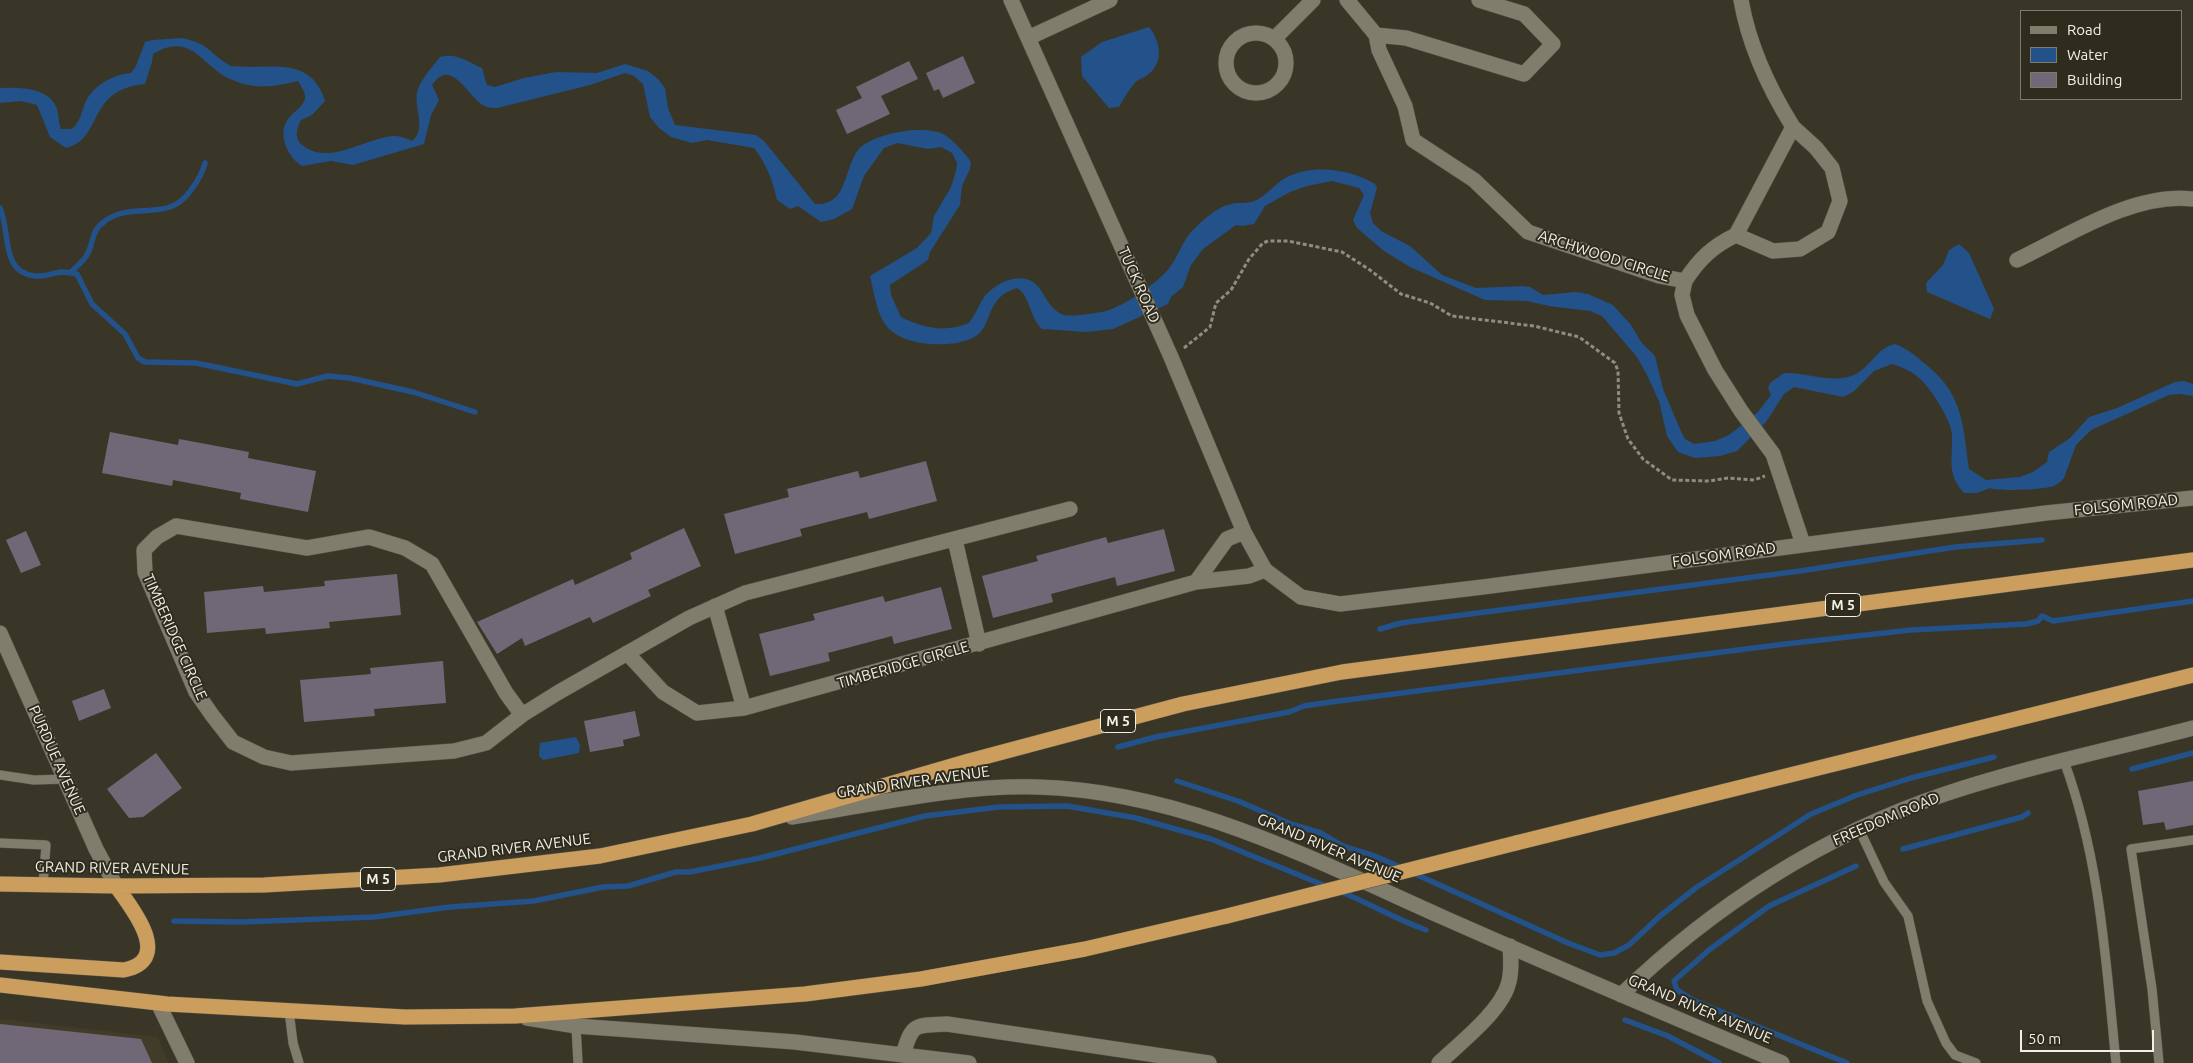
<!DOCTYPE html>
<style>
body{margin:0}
#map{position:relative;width:2193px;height:1063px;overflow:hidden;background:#393628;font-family:Ubuntu,sans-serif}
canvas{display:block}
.legend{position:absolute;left:2020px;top:10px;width:162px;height:90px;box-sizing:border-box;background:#2f2c1e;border:1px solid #7d7a6e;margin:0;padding:6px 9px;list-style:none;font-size:15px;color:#f1efe6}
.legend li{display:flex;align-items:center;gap:10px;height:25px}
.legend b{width:25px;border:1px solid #7d7a6e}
.scale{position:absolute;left:2020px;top:1030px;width:134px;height:22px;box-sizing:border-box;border:2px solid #f1efe6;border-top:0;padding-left:6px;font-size:15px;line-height:18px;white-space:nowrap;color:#f1efe6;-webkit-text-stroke:4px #2f2c1e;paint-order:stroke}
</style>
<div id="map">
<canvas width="2193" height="1063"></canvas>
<ul class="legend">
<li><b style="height:6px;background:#807d6d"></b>Road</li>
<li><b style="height:14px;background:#225289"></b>Water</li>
<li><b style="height:14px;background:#706877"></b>Building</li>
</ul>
<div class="scale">50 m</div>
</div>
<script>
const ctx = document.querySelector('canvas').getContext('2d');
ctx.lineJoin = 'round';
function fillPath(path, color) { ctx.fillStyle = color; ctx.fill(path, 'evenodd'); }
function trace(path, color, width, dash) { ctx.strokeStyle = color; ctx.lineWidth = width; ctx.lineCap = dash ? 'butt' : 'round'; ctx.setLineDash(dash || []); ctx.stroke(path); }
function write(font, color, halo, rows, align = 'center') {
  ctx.font = font + ' Ubuntu,sans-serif'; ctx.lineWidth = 4; ctx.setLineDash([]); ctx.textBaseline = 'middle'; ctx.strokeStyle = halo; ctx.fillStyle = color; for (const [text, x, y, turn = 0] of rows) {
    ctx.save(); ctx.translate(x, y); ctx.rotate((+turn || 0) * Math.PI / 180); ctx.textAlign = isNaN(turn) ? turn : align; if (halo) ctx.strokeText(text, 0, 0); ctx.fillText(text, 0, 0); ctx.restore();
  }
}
const built = new Path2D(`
 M0,1019L158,1037L169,1063H0Z`);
const water = new Path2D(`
 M1149,27C1160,41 1164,60 1150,73C1146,77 1141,78 1137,81C1129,88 1124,99 1119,107L1109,108L1082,76L1081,57L1102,42Z
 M182,38C211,44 209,54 231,66C269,70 311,54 325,101L312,115L301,120C297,128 294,137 301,144C327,168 367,137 394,136C400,136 406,138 412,141C428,128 412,106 418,89C422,78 433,66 440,57C456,52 468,62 482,68L487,85L495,87L524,78L556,72L597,73L625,64L648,71L658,79L665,88L668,108L675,125L756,135L764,141L815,204C848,206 843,170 858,150C872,133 922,125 941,133C953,139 963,151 971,162L970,169L962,186L960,205L930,252L928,260L890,285L891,295L901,317C923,328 945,333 969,323C975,315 979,305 984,297C990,290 1000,282 1009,280C1047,271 1038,305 1064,315C1071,317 1101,313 1109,310C1127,304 1159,282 1170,267C1179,255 1183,239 1194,229C1204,219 1217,207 1231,204C1238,202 1247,204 1254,201C1266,197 1275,183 1287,177C1314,164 1350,169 1375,184L1377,188L1370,213L1373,223L1381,231L1410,246L1442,275L1476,288L1523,286L1530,287L1543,295L1576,292L1588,294L1613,305L1631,325L1641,342L1655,356L1663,389L1680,429L1685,439L1694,444L1715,441L1729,435L1758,412L1771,395L1768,388L1770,383L1784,373C1807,372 1834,385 1856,374C1871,366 1877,348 1895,344C1910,350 1918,358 1930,368C1964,397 1963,428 1969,469L1986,480L2020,477L2033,472L2047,462L2049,452L2070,438L2089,417L2117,408L2175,382L2184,381L2193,384V396L2180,394L2169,395L2091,430L2076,445L2064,478C2061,481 2058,484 2054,486C2047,489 2000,492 1990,488L1977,493H1964C1946,473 1953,459 1952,435C1952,421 1930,387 1919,378C1911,371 1902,367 1892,364L1874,371L1853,392L1843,397L1794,387L1784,394L1766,422L1737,451L1720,456L1695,458L1678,452L1667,436L1659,401L1646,373L1637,357L1602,316L1590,311L1549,306L1527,301L1485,300L1410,267L1384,251L1357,228L1353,220L1364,195L1359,188L1332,181L1307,186L1290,192L1265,206L1254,224L1243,226L1236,225L1203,249L1191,265L1183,287L1171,297L1168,304L1113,329L1086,332L1042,329C1030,319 1030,295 1017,288C985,297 993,325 976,336C956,349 907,347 889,329C877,317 874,292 870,276L917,248L931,233L934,216L951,187L956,171L957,163L952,153L941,147L928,149L897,143L884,148L864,176L852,209L834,219L821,222L798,206L790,209L777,200C772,179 767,165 754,148L707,140L692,143L671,137L659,128L650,117L643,84L634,76L625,73L590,85L497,108C493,108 489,108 485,106C468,99 452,55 432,85L439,100L431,115L424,144L353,165L331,161L302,166C288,158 277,134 288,119C293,112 303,107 305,99C306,93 301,86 298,81C273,87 255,90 230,79C201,66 192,31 153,54L152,62L145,84C134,85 122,88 113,95C92,110 94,142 66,148L50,137L37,105L21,101L0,103V88C18,87 50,87 57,109C59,115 58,122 61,129H72C81,121 81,112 86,101C95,84 113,75 131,73L136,66L145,42L153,40Z
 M1959,244L1969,253L1994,309L1990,319L1927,292L1926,283L1943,265L1949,250Z
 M576,737L580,745L579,753L543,760L539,756L540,743Z`);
const stream = new Path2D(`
 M0,208C11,233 0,272 35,276C44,277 53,273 61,272C66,272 72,273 77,274L92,304L125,334L138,358L145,362L196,363L297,384L328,376L350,378L413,392L475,412
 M70,273C76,267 85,260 88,253C95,239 90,232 105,221C134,200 168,224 191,190C197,182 203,172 205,163
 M1380,629L1401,623L1800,571L1955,547L2042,540
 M1118,747L1156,737L1289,712L1304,706L1331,702L1785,644L1911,630L2026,624L2038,621L2042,616L2053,621L2193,601
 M2132,769L2193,753
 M1177,781L1238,801L1291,824L1321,833L1343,846L1375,856L1402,868
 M1903,849L2022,817L2028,813
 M1413,873L1568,943L1600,955L1614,953L1629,945L1660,916L1697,887L1811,814L1857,795L1911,778L1994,757
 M1339,891C1369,903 1395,919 1426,930
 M174,921L242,922L374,917L450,907L534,901L603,887L628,886L676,872H690L760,858L925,816L999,807L1067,806L1136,818L1211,839L1328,887
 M1625,1020L1668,1036L1719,1063
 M1847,1063L1695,1001L1677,990L1674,981L1709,950L1769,906L1856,866`);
const building = new Path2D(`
 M963,56L975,83L943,98L939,89L934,91L926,73Z
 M909,61L918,79L881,96L890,114L847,134L836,110L862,98L856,87Z
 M110,432L178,445L179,439L249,452L248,458L316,471L308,512L240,499L241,493L173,480L172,486L102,473Z
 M926,461L937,501L869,519L867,512L800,529L802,536L735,554L724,514L789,497L787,489L858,471L860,478Z
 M684,528L701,566L648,590L651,596L593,623L590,617L525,646L522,638L497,654L477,622L573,579L575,585L632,559L630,553Z
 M1164,529L1175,571L1117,586L1115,577L1051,594L1053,602L993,618L982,576L1038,561L1036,556L1106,537L1108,543Z
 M26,531L41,565L21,573L6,540Z
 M397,574L401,615L329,622L330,628L266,634L265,628L207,633L204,592L263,586L264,592L325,586L324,581Z
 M941,587L952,629L894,644L892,636L828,653L830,661L770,676L759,634L815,620L813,614L883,596L885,602Z
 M443,661L446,703L374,709L375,716L304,722L300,680L371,674L370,668Z
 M104,689L111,708L79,721L72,701Z
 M635,711L640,736L623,740L624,746L590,752L584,721Z
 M156,753L182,788L143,817L129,818L107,789Z
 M2193,781V825L2166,830L2164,822L2143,825L2138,791Z
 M0,1024L141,1039L152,1063H0Z`);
const path = new Path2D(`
 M1184,348L1210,327L1216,303L1231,290L1249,259L1263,243L1268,241H1288L1342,252L1370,270L1401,294L1430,303L1452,316L1534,326L1579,337L1615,363L1618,371L1619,413L1628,439L1643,459L1672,480L1709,481L1728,478L1754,480L1765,476`);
const lane = new Path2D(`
 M2064,761C2100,858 2106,962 2116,1063
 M0,775L34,780L65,779
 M1859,829L1884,882L1908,916L1927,1001L1946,1043L1955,1055L1976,1063
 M0,843L46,845L43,885
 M289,1011L293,1043L299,1063
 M576,1026L578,1063
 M2159,1063L2152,989L2131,849L2193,840`);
const street = new Path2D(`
 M1347,0L1376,35L1379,50L1405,106L1413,140L1474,180L1528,232L1659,276L1685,281C1699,259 1713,246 1736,235L1773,251L1800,249L1828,232L1840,201L1832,168L1816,148L1793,127
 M1226 63a30 30 0 1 1 60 0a30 30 0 1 1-60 0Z
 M1376,35L1406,38L1524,74L1553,44L1524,14L1479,0
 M1028,38L1110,0
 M1274,39L1313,0
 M1736,235L1793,127C1768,87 1749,46 1741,0
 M2017,260C2069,235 2134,192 2193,199
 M1685,281L1682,295L1687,315L1715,370L1741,411L1773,454L1803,544
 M955,540L979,644
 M1196,582L1227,539L1244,532
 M715,606L744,708
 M0,633L96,849L116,886
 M627,653L663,692L697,713L744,708L1196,582L1249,576L1265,570L1244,532L1171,357L1011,0
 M522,715L506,693L432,564L405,548L369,537L307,548L176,526L157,537L144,550L145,572L196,692L212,715L233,742L264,757L291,763L454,751L486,743L522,715L559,692L689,618L745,593L1070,509
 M158,1003L187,1063`);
const secondary = new Path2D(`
 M1265,570L1301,597L1340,604L1483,587L2046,513L2193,498
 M792,817C873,805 955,785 1037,787C1182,791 1310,858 1440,916C1553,966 1668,1015 1782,1063
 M1621,995C1713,906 1823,835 1945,794C2026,767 2110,750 2193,728
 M527,1018L576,1026L795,1042L969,1063
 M903,1055C912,1023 915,1025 947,1024L1209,1063
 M1439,1063C1460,1043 1500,1012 1508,985C1512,973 1511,959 1510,946`);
const highway = new Path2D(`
 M1516,843L2193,675
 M0,884L116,886L264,885L439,875L600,856L752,824L969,761L1183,704L1342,672L2193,560
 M0,962L124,970C174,960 132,908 116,886
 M0,985L167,1004L405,1017L515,1016L805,994L921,979L1085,949L1227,916`);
const highwayBridge = new Path2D(`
 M1227,916L1516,843`);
const shields = [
 [1843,605,35],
 [1118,721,35],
 [378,879,35]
];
const shieldNames = [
 ["M 5",1843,605],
 ["M 5",1118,721],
 ["M 5",378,879]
];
const streetNames = [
 ["ARCHWOOD CIRCLE",1604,256,18],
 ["TUCK ROAD",1139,285,66],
 ["FOLSOM ROAD",2126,505,-6],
 ["FOLSOM ROAD",1724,555,-8],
 ["TIMBERIDGE CIRCLE",175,637,66],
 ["TIMBERIDGE CIRCLE",903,665,-16],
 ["PURDUE AVENUE",57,760,66],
 ["GRAND RIVER AVENUE",913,782,-8],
 ["FREEDOM ROAD",1886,819,-23],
 ["GRAND RIVER AVENUE",514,848,-7],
 ["GRAND RIVER AVENUE",1329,848,23],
 ["GRAND RIVER AVENUE",112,868,1],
 ["GRAND RIVER AVENUE",1700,1009,23]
];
fillPath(built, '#403c27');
fillPath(water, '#225289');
trace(stream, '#225289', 5.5);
fillPath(building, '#706877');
trace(lane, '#565448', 10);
trace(street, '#565448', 16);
trace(secondary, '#565448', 16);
trace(highway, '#565448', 16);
trace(path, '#8f8d81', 3, [4, 2.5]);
trace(lane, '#807d6d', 9);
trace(street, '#807d6d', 15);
trace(secondary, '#807d6d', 15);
trace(highway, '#cb9e5e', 15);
trace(highwayBridge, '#565448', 16, []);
trace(highwayBridge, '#cb9e5e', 15);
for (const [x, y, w] of shields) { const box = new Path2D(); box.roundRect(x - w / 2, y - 11.5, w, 23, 4); ctx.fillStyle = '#2f2c1e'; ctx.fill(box); trace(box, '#f1efe6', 1); }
write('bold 14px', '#f1efe6', null, shieldNames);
write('15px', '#f1efe6', '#2f2c1e', streetNames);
</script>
